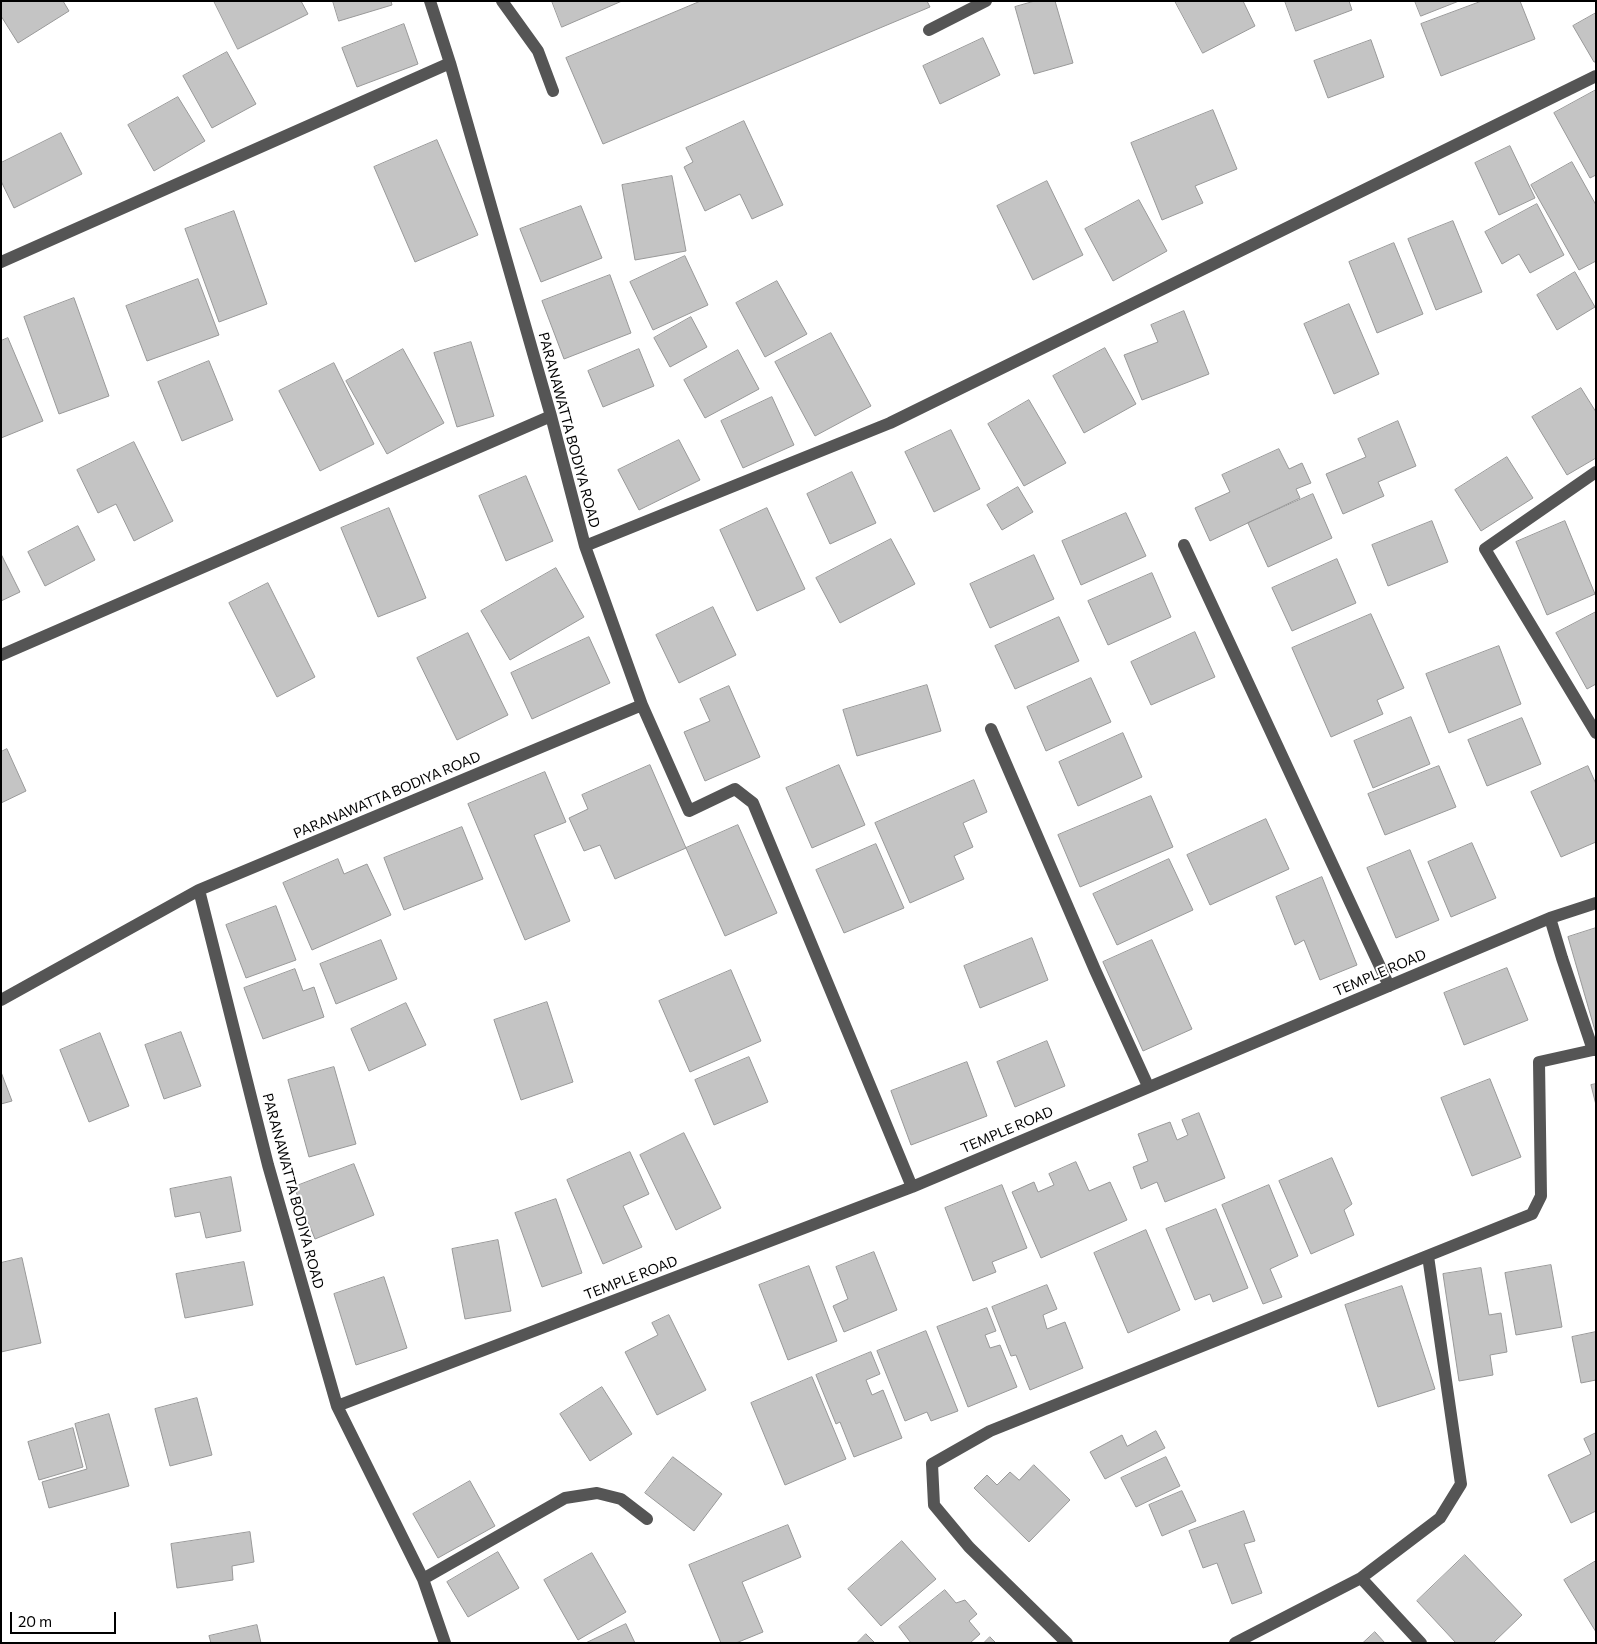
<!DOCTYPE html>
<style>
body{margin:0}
#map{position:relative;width:1597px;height:1644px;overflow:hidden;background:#fff;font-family:Commissioner,sans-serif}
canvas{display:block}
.frame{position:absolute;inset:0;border:2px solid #000;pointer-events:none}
.scale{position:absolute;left:10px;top:1612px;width:106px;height:22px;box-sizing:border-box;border:2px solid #000;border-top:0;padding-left:6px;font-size:15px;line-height:18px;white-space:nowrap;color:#000;-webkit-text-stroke:4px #fff;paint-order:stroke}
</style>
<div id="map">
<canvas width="1597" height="1644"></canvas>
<div class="frame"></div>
<div class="scale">20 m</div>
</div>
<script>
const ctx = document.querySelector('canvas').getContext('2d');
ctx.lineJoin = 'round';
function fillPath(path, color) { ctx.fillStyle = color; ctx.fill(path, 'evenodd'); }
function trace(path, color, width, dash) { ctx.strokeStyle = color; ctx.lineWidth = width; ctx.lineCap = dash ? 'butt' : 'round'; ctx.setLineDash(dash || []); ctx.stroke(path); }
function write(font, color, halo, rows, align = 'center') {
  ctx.font = font + ' Commissioner,sans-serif'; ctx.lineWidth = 4; ctx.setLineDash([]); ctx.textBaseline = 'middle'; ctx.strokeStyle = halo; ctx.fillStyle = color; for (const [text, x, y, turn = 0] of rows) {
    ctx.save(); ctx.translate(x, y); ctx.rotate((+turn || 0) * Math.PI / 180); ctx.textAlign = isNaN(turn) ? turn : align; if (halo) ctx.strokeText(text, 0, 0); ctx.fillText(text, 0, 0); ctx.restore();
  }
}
const building = new Path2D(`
 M1,1H63L69,11L18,43L1,16Z
 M214,1H301L308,14L238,49Z
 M333,1H391L392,5L339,21Z
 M552,1H622L562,27Z
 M701,1H927L930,7L603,144L566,58Z
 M1035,1H1055L1073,63L1034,74L1015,7Z
 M1175,1H1243L1255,26L1203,53Z
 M1285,1H1349L1352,10L1296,31Z
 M1415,1H1459L1421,16Z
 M1482,1H1520L1535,39L1441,76L1421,24Z
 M1596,13V62H1594L1573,26Z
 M404,24L418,64L357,87L342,48Z
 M983,38L1000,75L940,104L923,66Z
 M1371,40L1384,77L1328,98L1314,61Z
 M227,52L256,104L212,128L183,76Z
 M1596,90V175L1590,178L1554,113Z
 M178,97L205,141L154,171L128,125Z
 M1213,110L1237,169L1195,186L1203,203L1162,220L1131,143Z
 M744,121L783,205L752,219L740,194L705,211L684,167L693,162L686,148Z
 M61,133L82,174L14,208L1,181V163Z
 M437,140L478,235L415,262L374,167Z
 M1510,146L1535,198L1499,215L1475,163Z
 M1572,162L1596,205V261L1579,270L1531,185Z
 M672,176L686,251L635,260L622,185Z
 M1047,181L1083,255L1033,280L997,206Z
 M1139,200L1167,251L1113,281L1085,229Z
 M1537,204L1564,255L1530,273L1519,254L1502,264L1485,232Z
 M581,206L602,258L541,282L520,229Z
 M234,211L267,304L219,322L185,229Z
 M1453,221L1482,292L1436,310L1408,239Z
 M1394,243L1423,314L1377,333L1349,262Z
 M685,256L708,305L653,330L630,282Z
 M1575,272L1595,307L1557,330L1537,295Z
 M610,275L631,333L564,359L542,301Z
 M198,279L219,335L147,361L126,306Z
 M777,281L807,334L765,357L736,303Z
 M74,298L109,396L59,414L24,317Z
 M1349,304L1379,374L1334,394L1304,324Z
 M1184,311L1209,374L1142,400L1124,355L1158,342L1151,325Z
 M691,317L707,347L670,367L654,338Z
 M831,333L871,406L815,436L775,362Z
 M8,338L43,421L1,438V341Z
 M471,342L494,416L457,427L434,353Z
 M1105,348L1136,404L1084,433L1053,376Z
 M403,349L444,423L387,454L346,381Z
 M639,349L654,386L603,407L588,371Z
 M738,350L759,389L705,418L684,380Z
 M209,361L233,420L182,441L158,382Z
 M334,363L374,444L320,471L279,391Z
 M1581,388L1596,412V458L1567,475L1532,417Z
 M772,397L794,445L743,468L721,421Z
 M1029,400L1066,463L1024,486L988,424Z
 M1398,421L1416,466L1378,482L1384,496L1343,514L1326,474L1366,457L1358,439Z
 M951,430L980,489L934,512L905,452Z
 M679,440L700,480L639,510L618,470Z
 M134,442L173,521L134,541L116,504L98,513L77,470Z
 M1279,449L1289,469L1302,463L1311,483L1296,489L1300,498L1210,541L1195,508L1230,492L1222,475Z
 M1507,457L1533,498L1481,531L1455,490Z
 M852,472L876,523L830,544L807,494Z
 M526,476L553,541L506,561L479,496Z
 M1018,487L1033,512L1002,530L987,505Z
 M1313,494L1332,538L1268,567L1248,523Z
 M389,508L426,598L378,617L341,528Z
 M767,508L805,589L757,611L720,530Z
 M1126,513L1146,556L1081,585L1062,541Z
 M1432,521L1448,562L1388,586L1372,545Z
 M1565,521L1595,594L1547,615L1516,542Z
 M78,526L95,560L45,586L28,552Z
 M891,539L915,584L840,623L816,578Z
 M1,554L20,592L1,601Z
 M1034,555L1054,599L990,628L970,584Z
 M1337,559L1356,603L1292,631L1272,588Z
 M556,568L584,617L510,660L481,611Z
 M1152,573L1171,617L1108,645L1088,601Z
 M268,583L315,677L277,697L229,603Z
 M713,607L736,655L679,683L656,635Z
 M1596,612V684L1587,689L1556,633Z
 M1371,614L1404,688L1377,700L1383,714L1331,737L1292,648Z
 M1059,617L1079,661L1015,689L995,646Z
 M1195,632L1215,677L1151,705L1131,662Z
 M468,633L508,715L457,740L417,658Z
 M589,637L610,683L532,719L511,673Z
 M1499,646L1521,704L1449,733L1426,674Z
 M1091,678L1111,722L1046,751L1027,707Z
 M927,685L941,731L857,756L843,710Z
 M729,686L760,757L705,781L684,732L710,721L700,699Z
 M1411,717L1430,764L1373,788L1354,741Z
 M1522,718L1541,764L1487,786L1468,740Z
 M1123,733L1142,777L1078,806L1059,762Z
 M7,749L26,791L1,803V752Z
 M650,765L686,848L615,879L600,845L584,851L569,818L588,809L582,795Z
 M839,765L865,825L812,848L786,788Z
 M1439,766L1456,807L1385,835L1368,794Z
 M1588,766L1596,784V842L1561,857L1531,792Z
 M545,772L566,822L534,835L570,921L525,940L468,804Z
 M974,780L987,812L963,823L973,847L954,856L964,879L910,903L875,823Z
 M1151,796L1173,847L1080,887L1058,835Z
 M1266,819L1289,869L1210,905L1187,855Z
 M738,825L777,913L725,936L686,848Z
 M462,827L483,879L404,910L384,858Z
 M1472,843L1496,898L1451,917L1428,862Z
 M876,844L904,908L844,933L816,870Z
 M1410,850L1439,920L1396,938L1367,868Z
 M338,859L344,874L367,864L391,915L312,950L283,883Z
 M1169,859L1193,910L1117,945L1093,894Z
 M1322,877L1357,965L1320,980L1304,940L1295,945L1276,897Z
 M276,906L296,960L246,978L226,925Z
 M1596,928V1034L1568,937Z
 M1032,938L1048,980L980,1008L964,966Z
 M381,940L397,979L336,1004L320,964Z
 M1152,940L1192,1029L1143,1051L1103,962Z
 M1507,968L1528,1020L1464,1045L1444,993Z
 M295,969L303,991L314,987L324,1017L263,1039L244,988Z
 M731,970L761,1041L690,1072L659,1001Z
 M547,1002L573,1082L521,1100L494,1020Z
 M406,1003L426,1045L369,1071L351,1029Z
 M181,1032L201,1086L164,1099L145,1045Z
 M100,1033L129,1106L89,1122L60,1050Z
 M1047,1041L1065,1086L1015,1107L997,1062Z
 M749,1057L768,1102L714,1125L695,1080Z
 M967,1062L987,1116L911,1145L891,1091Z
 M334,1067L356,1144L309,1157L288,1080Z
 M1,1072L12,1101L1,1104Z
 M1490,1079L1521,1157L1472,1176L1441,1098Z
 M1596,1084V1105L1591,1085Z
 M1199,1113L1225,1178L1165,1202L1157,1182L1141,1189L1133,1167L1148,1161L1138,1134L1170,1122L1177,1140L1188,1135L1182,1120Z
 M684,1133L721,1208L676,1230L640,1155Z
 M630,1152L649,1194L623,1206L642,1247L603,1264L567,1180Z
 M1332,1158L1352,1204L1344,1210L1354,1235L1311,1254L1279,1181Z
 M1076,1162L1089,1191L1110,1182L1127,1220L1041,1258L1012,1192L1034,1182L1038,1192L1054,1185L1049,1174Z
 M354,1164L374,1215L315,1239L294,1187Z
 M231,1177L241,1231L206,1238L200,1212L175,1217L170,1189Z
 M1002,1185L1027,1248L992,1262L996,1272L973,1281L945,1208Z
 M1269,1185L1298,1256L1270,1269L1282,1297L1263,1304L1222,1205Z
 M556,1199L582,1273L542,1287L515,1213Z
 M1216,1209L1248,1288L1213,1302L1210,1294L1195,1300L1166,1229Z
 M1146,1230L1180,1310L1128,1333L1094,1253Z
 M498,1240L511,1311L465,1319L452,1249Z
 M874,1252L897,1310L844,1332L833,1306L848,1299L836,1267Z
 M22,1258L41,1343L1,1352V1263Z
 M244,1262L253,1305L185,1318L176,1274Z
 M1551,1265L1562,1327L1516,1335L1505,1273Z
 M809,1266L837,1341L788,1360L759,1285Z
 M1481,1268L1489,1315L1501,1313L1507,1352L1490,1355L1493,1375L1459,1381L1443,1274Z
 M384,1277L407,1348L356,1365L334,1294Z
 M1047,1285L1057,1309L1043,1315L1047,1329L1065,1322L1083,1368L1030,1390L1016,1355L1011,1356L992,1307Z
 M1402,1286L1435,1389L1378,1407L1345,1305Z
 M987,1308L996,1331L985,1335L990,1348L1000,1345L1017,1387L968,1407L937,1327Z
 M669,1315L706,1390L657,1415L625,1352L658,1335L652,1323Z
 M926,1331L958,1411L931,1421L927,1412L905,1421L877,1351Z
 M1596,1332V1380L1581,1383L1572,1337Z
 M871,1352L880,1374L866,1380L872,1395L883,1390L902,1438L854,1457L840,1422L836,1424L816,1375Z
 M812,1377L846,1459L785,1485L751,1403Z
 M602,1387L632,1434L590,1461L560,1414Z
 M197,1398L212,1455L170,1466L155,1409Z
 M109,1414L129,1486L49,1508L42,1482L87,1469L75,1424Z
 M73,1428L83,1467L39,1480L28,1442Z
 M1156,1431L1165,1448L1105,1479L1090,1452L1122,1435L1127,1446Z
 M1596,1433V1511L1571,1523L1548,1475L1591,1454L1584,1439Z
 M673,1457L722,1494L694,1531L645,1493Z
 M1166,1457L1180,1486L1136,1507L1121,1478Z
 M1034,1465L1070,1500L1029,1542L974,1488L987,1475L997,1485L1010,1472L1019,1480Z
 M470,1481L495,1526L438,1558L413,1514Z
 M1182,1491L1196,1521L1162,1536L1149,1505Z
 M1244,1511L1255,1541L1244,1544L1262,1593L1232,1604L1217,1563L1203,1568L1189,1531Z
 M788,1525L801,1557L742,1582L763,1632L736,1643H721L689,1565Z
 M250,1532L254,1562L232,1566L233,1580L177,1588L171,1544Z
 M902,1541L936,1579L881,1626L848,1589Z
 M498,1552L519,1588L468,1617L447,1582Z
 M592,1553L626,1612L578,1640L544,1580Z
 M1465,1555L1522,1615L1493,1643H1456L1417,1601Z
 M1596,1561V1632L1564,1580Z
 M945,1590L956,1603L965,1600L977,1614L969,1621L980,1634L970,1643H911L899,1627Z
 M626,1624L635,1643H586Z
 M257,1625L261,1643H211L209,1636Z
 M1375,1632L1385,1643H1363Z
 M866,1634L875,1643H857Z
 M990,1637L996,1643H984Z`);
const minor = new Path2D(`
 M430,1L450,63L551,416L585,546L642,705L199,890L268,1165L337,1406L423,1579L445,1643
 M502,1L538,51L553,91
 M929,30L986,1
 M1,262L450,63
 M1596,472L1485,549L1596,733
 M1184,545L1389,986
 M585,546L890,423L1596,76
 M1,655L551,416
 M642,705L689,811L735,789L753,803L912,1187
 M991,729L1095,970L1148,1086
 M1550,918L1596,903
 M1,1000L199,890
 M337,1406L912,1187L1550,918L1562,958L1593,1050H1596
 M1361,1578L1421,1643
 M423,1579L565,1498L597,1493L621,1499L647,1519
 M1067,1643L969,1547L934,1505L932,1464L990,1431L1532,1214L1541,1196L1539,1062L1593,1050
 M1235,1643L1361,1578L1440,1518L1461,1484L1428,1256`);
const streetNames = [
 ["PARANAWATTA BODIYA ROAD",569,430,75],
 ["PARANAWATTA BODIYA ROAD",387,795,-23],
 ["TEMPLE ROAD",1380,973,-23],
 ["TEMPLE ROAD",1007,1130,-23],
 ["PARANAWATTA BODIYA ROAD",293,1191,75],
 ["TEMPLE ROAD",631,1278,-21]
];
fillPath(building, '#c4c4c4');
trace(building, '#999', 1);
trace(minor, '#555', 12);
write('14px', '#000', '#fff', streetNames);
</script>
